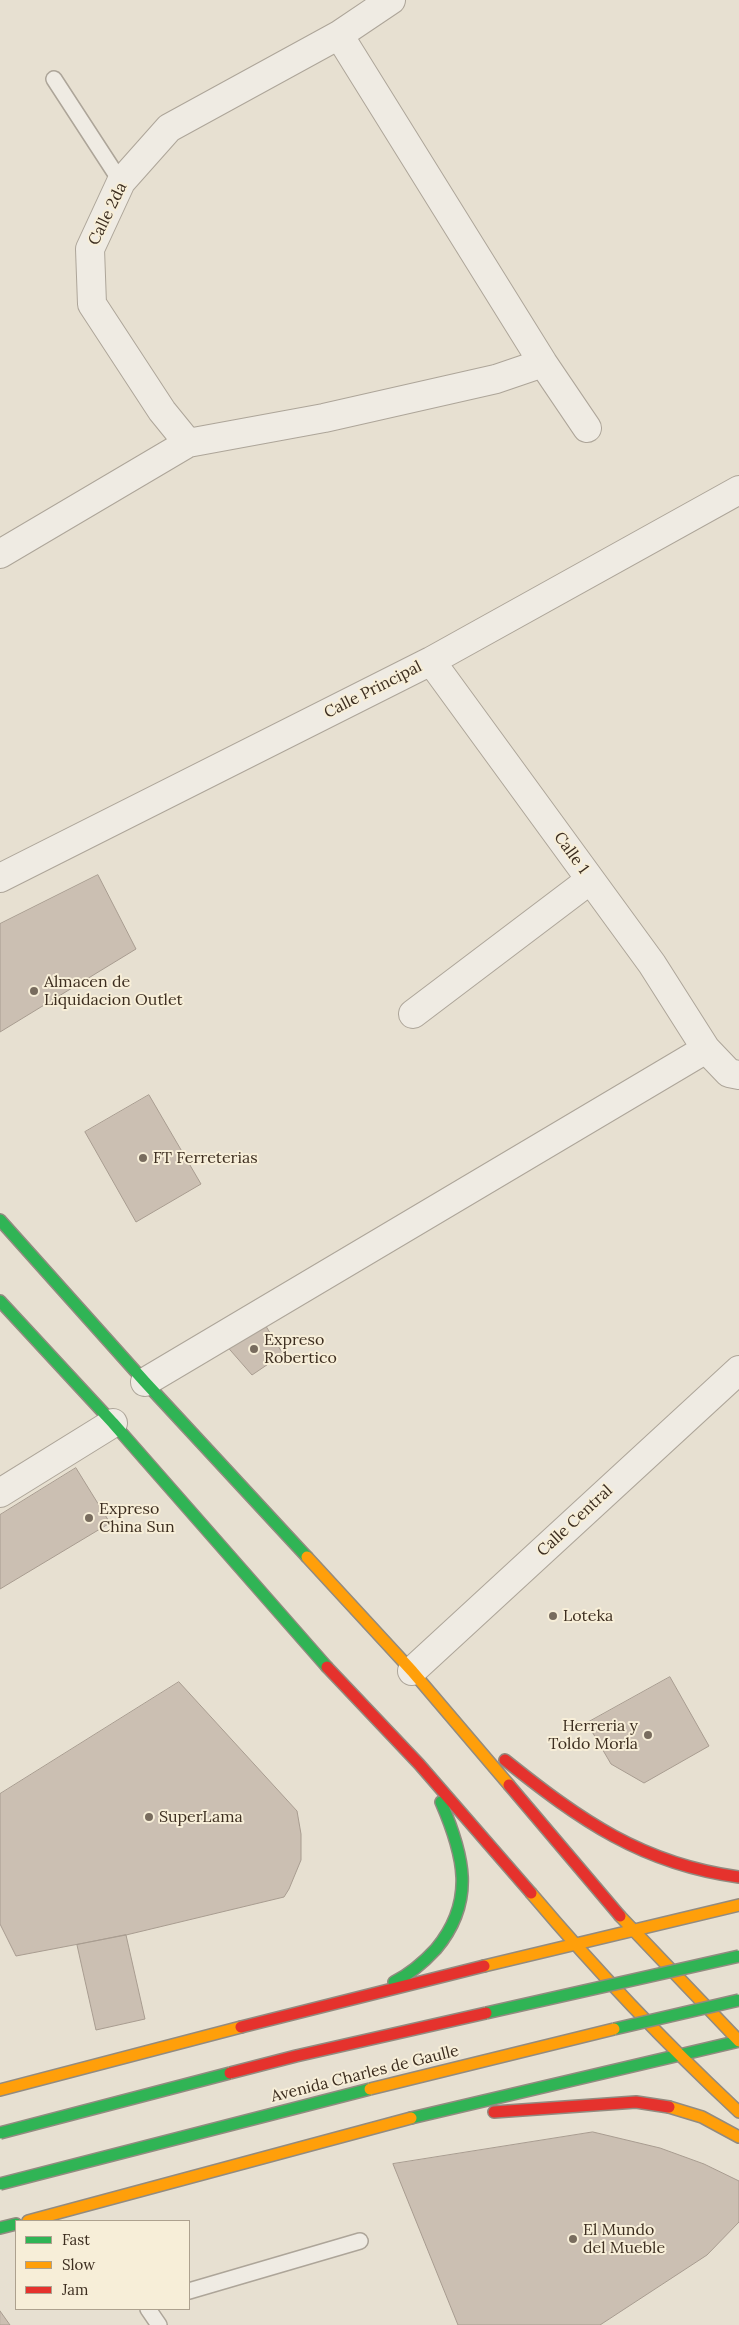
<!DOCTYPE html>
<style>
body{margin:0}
#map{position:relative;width:739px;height:2325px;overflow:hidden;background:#e7e0d1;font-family:Lora,serif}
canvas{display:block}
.legend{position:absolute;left:15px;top:2220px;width:175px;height:90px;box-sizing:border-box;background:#f7eed8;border:1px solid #ada18e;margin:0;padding:6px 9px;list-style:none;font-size:15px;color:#3d2e20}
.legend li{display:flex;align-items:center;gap:10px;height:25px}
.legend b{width:25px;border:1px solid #ada18e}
</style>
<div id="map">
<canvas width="739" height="2325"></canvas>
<ul class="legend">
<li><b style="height:6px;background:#30b455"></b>Fast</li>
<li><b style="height:6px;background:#ff9f0a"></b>Slow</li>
<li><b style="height:6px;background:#e5322d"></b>Jam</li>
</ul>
</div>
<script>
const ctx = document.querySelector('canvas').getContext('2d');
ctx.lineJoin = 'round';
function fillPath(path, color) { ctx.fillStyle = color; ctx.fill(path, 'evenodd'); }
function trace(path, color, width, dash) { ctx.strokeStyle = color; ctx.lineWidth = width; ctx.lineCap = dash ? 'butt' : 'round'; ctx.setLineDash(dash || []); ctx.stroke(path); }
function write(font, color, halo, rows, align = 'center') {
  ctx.font = font + ' Lora,serif'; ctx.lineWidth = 4; ctx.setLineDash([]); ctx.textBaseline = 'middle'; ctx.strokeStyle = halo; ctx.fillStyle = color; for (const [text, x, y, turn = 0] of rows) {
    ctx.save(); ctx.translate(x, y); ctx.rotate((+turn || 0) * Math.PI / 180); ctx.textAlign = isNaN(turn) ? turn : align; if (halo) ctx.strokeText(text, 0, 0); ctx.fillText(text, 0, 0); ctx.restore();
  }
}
const building = new Path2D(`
 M98,875L136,949L0,1032V924Z
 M149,1095L201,1184L136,1222L85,1132Z
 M264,1323L283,1354L252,1375L224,1343Z
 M76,1468L110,1523L0,1589V1515Z
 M670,1677L709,1746L644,1783L611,1764L587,1723Z
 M179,1682L297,1811L301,1834V1860L289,1889L284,1897L126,1935L16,1956L0,1924V1794Z
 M126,1935L145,2019L96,2030L77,1945Z
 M593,2132L660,2148L704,2164L739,2181V2222L707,2255L600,2325H458L393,2164Z
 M0,2311L10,2325H0Z`);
const lane = new Path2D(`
 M54,79L121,182
 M189,2291L360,2241
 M148,2309L159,2325`);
const street = new Path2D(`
 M339,35L543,363L587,428
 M188,443L162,411L92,304L90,249L121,182L169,128L339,35L391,0
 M0,554L188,443L324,418L496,379L543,363
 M431,661L652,964L706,1049L729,1073L739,1075
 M0,878L431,661L739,490
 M413,1014L590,880
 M145,1382L706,1049
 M0,1493L113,1423
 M412,1671L739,1370`);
const fast = new Path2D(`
 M0,1220L145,1382L307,1557
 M0,1301L113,1423L327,1667
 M394,1982C410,1974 424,1962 436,1949C476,1901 464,1855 441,1802
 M411,2118L739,2041
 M0,2228L16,2224`);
const slow = new Path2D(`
 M307,1557L412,1671L509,1785
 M531,1893C596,1970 665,2043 739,2112
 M620,1916L739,2041
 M484,1966L739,1905
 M0,2090L241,2027
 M669,2107L702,2117L739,2137
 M28,2221L411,2118`);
const jam = new Path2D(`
 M327,1667L419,1764L531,1893
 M505,1760C580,1820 642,1864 739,1877
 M509,1785L620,1916
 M241,2027L484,1966
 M494,2112L636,2102L669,2107`);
const fastBridge = new Path2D(`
 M486,2013L739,1956
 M614,2029L739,2000
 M0,2133L230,2073
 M0,2184L370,2089`);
const slowBridge = new Path2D(`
 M370,2089L614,2029`);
const jamBridge = new Path2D(`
 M230,2073L296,2056L486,2013`);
const markers = [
 [34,991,5,"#786c5e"],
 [143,1158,5,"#786c5e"],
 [254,1349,5,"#786c5e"],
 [89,1518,5,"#786c5e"],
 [553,1616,5,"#786c5e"],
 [648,1735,5,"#786c5e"],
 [149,1817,5,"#786c5e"],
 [573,2239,5,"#786c5e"]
];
const streetNames = [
 ["Calle 2da",108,214,-64],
 ["Calle Principal",373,690,-27],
 ["Calle 1",571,853,54],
 ["Calle Central",575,1521,-43],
 ["Avenida Charles de Gaulle",365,2074,-14]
];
const poiNames = [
 ["Almacen de",44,982],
 ["Liquidacion Outlet",44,1000],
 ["FT Ferreterias",153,1158],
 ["Expreso",264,1340],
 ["Robertico",264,1358],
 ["Expreso",99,1509],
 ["China Sun",99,1527],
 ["Loteka",563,1616],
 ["Herreria y",638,1726,"right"],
 ["Toldo Morla",638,1744,"right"],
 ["SuperLama",159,1817],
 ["El Mundo",583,2230],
 ["del Mueble",583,2248]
];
fillPath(building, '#cbbfb2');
trace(building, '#a89c90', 1);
trace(lane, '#ada599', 18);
trace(street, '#ada599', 30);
trace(fast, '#928b80', 14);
trace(slow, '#928b80', 14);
trace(jam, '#928b80', 14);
trace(lane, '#efebe3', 15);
trace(street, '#efebe3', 28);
trace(fast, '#30b455', 11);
trace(slow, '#ff9f0a', 11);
trace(jam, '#e5322d', 11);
trace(fastBridge, '#928b80', 14, []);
trace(slowBridge, '#928b80', 14, []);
trace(jamBridge, '#928b80', 14, []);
trace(fastBridge, '#30b455', 11);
trace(slowBridge, '#ff9f0a', 11);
trace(jamBridge, '#e5322d', 11);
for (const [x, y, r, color] of markers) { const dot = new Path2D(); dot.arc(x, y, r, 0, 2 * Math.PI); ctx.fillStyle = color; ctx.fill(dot); trace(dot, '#f7eed8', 2); }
write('16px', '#3d2e20', '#f7eed8', streetNames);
write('16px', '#3d2e20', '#f7eed8', poiNames, 'left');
</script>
